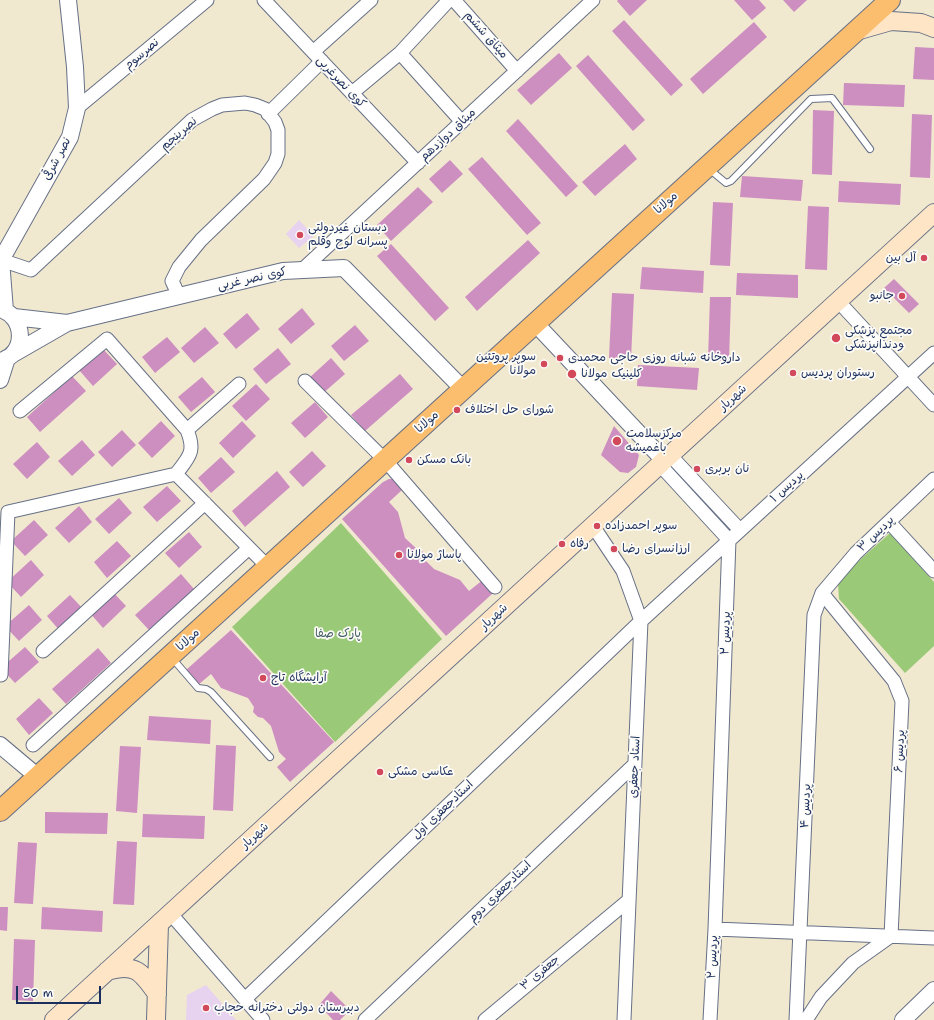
<!DOCTYPE html>
<meta charset="utf-8">
<style>
body{margin:0}
#map{position:relative;width:934px;height:1020px;overflow:hidden;background:#f1e8d0;font-family:"Shantell Sans",sans-serif}
canvas{display:block}
.scale{position:absolute;left:16px;top:986px;width:85px;height:18px;box-sizing:border-box;border:2px solid #1b2f5e;border-top:0;padding-left:5px;font-size:12px;line-height:14px;white-space:nowrap;color:#1b2f5e;-webkit-text-stroke:3px #fdfcf7;paint-order:stroke}
</style>
<div id="map">
<canvas width="934" height="1020"></canvas>
<div class="scale">50 m</div>
</div>
<script>
const ctx = document.querySelector('canvas').getContext('2d');
ctx.lineJoin = 'round';
function fillPath(path, color) { ctx.fillStyle = color; ctx.fill(path, 'evenodd'); }
function trace(path, color, width, dash) { ctx.strokeStyle = color; ctx.lineWidth = width; ctx.lineCap = dash ? 'butt' : 'round'; ctx.setLineDash(dash || []); ctx.stroke(path); }
function write(font, color, halo, rows, align = 'center') {
  ctx.font = font + ' "Shantell Sans","Playpen Sans Arabic",sans-serif'; ctx.lineWidth = 3.5; ctx.setLineDash([]); ctx.textBaseline = 'middle'; ctx.strokeStyle = halo; ctx.fillStyle = color; for (const [text, x, y, turn = 0] of rows) {
    ctx.save(); ctx.translate(x, y); ctx.rotate((+turn || 0) * Math.PI / 180); ctx.textAlign = isNaN(turn) ? turn : align; if (halo) ctx.strokeText(text, 0, 0); ctx.fillText(text, 0, 0); ctx.restore();
  }
}
const built = new Path2D(`
 M299,220L314,236L299,248L286,234Z
 M206,985L236,1020H186L187,995Z`);
const green = new Path2D(`
 M341,523L442,639L335,742L232,627Z
 M890,533L934,582V646L905,673L839,599L838,584L844,574Z`);
const building = new Path2D(`
 M618,0H647L630,16L617,1Z
 M734,0H759L766,8L752,20Z
 M783,0H807L794,12Z
 M624,20L683,85L671,96L612,31Z
 M754,22L767,37L703,94L690,79Z
 M915,47L934,48V80L913,79Z
 M559,53L572,68L531,105L517,90Z
 M588,55L645,120L633,131L576,66Z
 M844,83L905,85L904,107L843,105Z
 M813,110L834,111L832,175L812,174Z
 M912,114L932,115L930,178L910,177Z
 M518,119L578,186L566,197L506,131Z
 M625,144L637,159L595,196L582,182Z
 M482,157L541,223L527,235L468,169Z
 M450,160L463,174L442,193L429,179Z
 M742,176L803,180L801,201L740,197Z
 M839,181L901,184L900,205L838,202Z
 M418,187L433,202L391,241L377,225Z
 M713,202L733,203L730,266L710,265Z
 M808,206L829,207L827,270L805,269Z
 M528,240L540,253L477,311L465,297Z
 M391,244L449,308L435,321L377,256Z
 M642,267L704,271L703,293L640,289Z
 M737,273L798,275V298L736,295Z
 M894,279L919,304L909,313L884,288Z
 M612,293L634,294L631,359L609,358Z
 M710,297H731L729,361L708,360Z
 M302,308L315,324L291,344L278,329Z
 M247,313L260,329L236,349L223,334Z
 M355,325L369,341L344,361L331,346Z
 M205,327L219,343L194,363L181,348Z
 M167,337L180,352L155,373L142,357Z
 M278,348L291,364L266,384L253,369Z
 M103,349L117,364L93,386L79,370Z
 M331,358L345,374L321,395L308,379Z
 M638,365L699,368L697,390L637,386Z
 M400,374L413,389L365,431L351,415Z
 M72,376L86,391L40,432L27,417Z
 M202,377L215,392L191,412L178,397Z
 M256,384L270,399L246,421L232,406Z
 M315,402L328,417L305,438L291,423Z
 M161,421L175,436L152,458L138,443Z
 M242,421L256,436L233,458L219,443Z
 M614,426L639,455L636,467L628,473L620,472L601,455Z
 M122,430L136,445L112,467L98,452Z
 M82,440L95,455L72,476L58,461Z
 M37,442L50,457L27,479L13,464Z
 M312,451L326,466L303,487L289,472Z
 M221,457L235,472L211,493L198,478Z
 M277,471L290,487L245,527L232,511Z
 M389,479H393L402,490L389,502L398,512L405,538L418,550H421L424,553L426,561L434,569L460,580L469,591L484,579L493,590L492,594L446,636L342,519L383,482Z
 M167,486L181,501L157,522L143,507Z
 M119,498L132,513L109,534L95,519Z
 M79,506L92,522L69,543L55,528Z
 M34,520L48,535L25,556L11,541Z
 M189,532L202,547L179,568L165,553Z
 M117,541L131,556L107,578L94,562Z
 M31,560L44,575L21,597L7,582Z
 M181,574L194,589L149,630L135,615Z
 M112,591L126,606L103,628L89,612Z
 M70,595L84,610L60,631L47,616Z
 M29,605L42,620L19,641L5,626Z
 M231,630L334,742L290,782L277,767L286,759L279,752L271,726L263,718L258,717L253,712L254,707L248,698L221,688L211,674L198,685L186,670Z
 M25,647L39,662L15,683L1,668Z
 M98,648L111,663L66,704L52,689Z
 M39,698L53,713L29,735L16,719Z
 M149,716L211,720L210,744L147,740Z
 M216,745L236,746L233,811L213,810Z
 M120,746L141,747L137,813L116,811Z
 M45,812L108,813L107,834L45,833Z
 M143,814L205,816L204,839L142,837Z
 M117,841L137,842L134,905L113,904Z
 M18,842L37,843L33,904L14,903Z
 M0,907H8L7,931L0,930Z
 M42,907L103,911L102,932L41,929Z
 M14,939L35,940L33,1001L12,1000Z
 M331,991L350,1010L340,1020H333L319,1005Z`);
const service = new Path2D(`
 M709,169L726,183L731,181L811,99L832,98L870,149
 M172,658L198,688L206,689L211,692L270,757`);
const minor = new Path2D(`
 M264,0L418,163
 M449,0L400,53L462,122
 M454,0L517,71
 M313,52L371,0
 M352,93L400,53
 M77,108L207,0
 M268,114L322,61
 M1,260L31,270L192,120L212,109L222,105L245,103L255,105L265,109L275,122L278,130V154L275,163L264,179L201,240L179,267L172,281L179,296
 M302,270L593,0
 M838,301L934,405
 M305,381L385,460L495,587
 M187,430L239,384
 M176,474L268,567
 M889,522L934,571
 M593,526L623,571L641,621L624,1020
 M822,593L894,681L902,701L891,936
 M43,651L205,503
 M1,675L8,512L176,474C189,457 196,452 187,430L107,339L20,411
 M33,745L249,548
 M170,913L263,1020
 M715,929L934,938
 M245,999L641,621L934,353
 M365,1020L635,764
 M485,1020L629,900
 M710,1020L715,929L729,540L660,465L659,455H670L740,530
 M796,1020L814,615L822,593L856,553L934,479
 M806,1020L821,997L853,963L891,936`);
const tertiary = new Path2D(`
 M1,260L70,137L77,108L75,67L68,0
 M0,262L1,260L5,311
 M0,309C26,316 27,355 0,361
 M14,317L67,323
 M535,323L659,455
 M13,354L67,323L283,271L344,268L463,389
 M0,380L7,358
 M0,745L38,777
 M903,1020L934,990`);
const secondary = new Path2D(`
 M856,31L891,21L921,23L934,28
 M107,971C135,963 141,971 157,994
 M54,1020L934,213
 M156,1020L159,924`);
const primary = new Path2D(`
 M0,811L890,0`);
const markers = [
 [300,235,4,"#d1495b"],
 [924,258,4,"#d1495b"],
 [902,296,4,"#d1495b"],
 [836,338,5,"#d1495b"],
 [560,358,4,"#d1495b"],
 [544,364,4,"#d1495b"],
 [793,373,4,"#d1495b"],
 [572,374,5,"#d1495b"],
 [457,410,4,"#d1495b"],
 [617,441,5,"#d1495b"],
 [409,460,4,"#d1495b"],
 [697,469,4,"#d1495b"],
 [597,526,4,"#d1495b"],
 [562,544,4,"#d1495b"],
 [614,549,4,"#d1495b"],
 [399,555,4,"#d1495b"],
 [263,678,4,"#d1495b"],
 [380,772,4,"#d1495b"],
 [206,1008,4,"#d1495b"]
];
const streetNames = [
 ["میثاق ششم",486,35,48],
 ["نصرسوم",142,54,-40],
 ["کوی نصرغربی",341,82,47],
 ["نصرپنجم",179,134,-41],
 ["میثاق دوازدهم",448,135,-43],
 ["نصر شرقی",57,159,-62],
 ["مولانا",666,203,-42],
 ["کوی نصر غربی",252,279,-12],
 ["شهریار",733,398,-42],
 ["مولانا",427,422,-42],
 ["پردیس ۱",787,487,-42],
 ["پردیس ۳",876,534,-44],
 ["شهریار",494,617,-43],
 ["پردیس ۲",726,633,-88],
 ["مولانا",188,640,-43],
 ["پردیس ۶",900,751,-87],
 ["استاد جعفری",635,767,-87],
 ["پردیس ۴",806,806,-87],
 ["استادجعفری اول",443,810,-44],
 ["شهریار",255,836,-42],
 ["استادجعفری دوم",500,892,-44],
 ["پردیس ۲",713,957,-87],
 ["جعفری ۳",540,973,-40]
];
const poiNames = [
 ["دبستان غیردولتی",308,228],
 ["پسرانه لوح وقلم",308,242],
 ["آل بین",916,258,"right"],
 ["جانبو",894,296,"right"],
 ["مجتمع پزشکی",845,331],
 ["ودندانپزشکی",845,345],
 ["سوپر پروتئین",536,357,"right"],
 ["مولانا",536,371,"right"],
 ["داروخانه شبانه روزی حاجی محمدی",568,358],
 ["رستوران پردیس",801,373],
 ["کلینیک مولانا",581,374],
 ["شورای حل اختلاف",465,410],
 ["مرکزسلامت",626,434],
 ["باغمیشه",626,448],
 ["بانک مسکن",417,460],
 ["نان بربری",705,469],
 ["سوپر احمدزاده",605,526],
 ["رفاه",570,544],
 ["ارزانسرای رضا",622,549],
 ["پاساژ مولانا",407,555],
 ["آرایشگاه تاج",271,678],
 ["عکاسی مشکی",388,772],
 ["دبیرستان دولتی دخترانه حجاب",214,1008]
];
const parkNames = [
 ["پارک صفا",338,634]
];
fillPath(built, '#e7d2ef');
fillPath(green, '#9ac978');
fillPath(building, '#cd8ec0');
trace(service, '#667086', 8);
trace(minor, '#667086', 15);
trace(tertiary, '#667086', 18);
trace(secondary, '#667086', 20);
trace(primary, '#667086', 22);
trace(service, '#fff', 6);
trace(minor, '#fff', 13);
trace(tertiary, '#fff', 16);
trace(secondary, '#fde5c5', 18);
trace(primary, '#fbbd6e', 20);
for (const [x, y, r, color] of markers) { const dot = new Path2D(); dot.arc(x, y, r, 0, 2 * Math.PI); ctx.fillStyle = color; ctx.fill(dot); trace(dot, '#fdfcf7', 1.5); }
write('12px', '#1b2f5e', '#fdfcf7', streetNames);
write('12px', '#1b2f5e', '#fdfcf7', poiNames, 'left');
write('12px', '#415d66', '#fdfcf7', parkNames);
</script>
